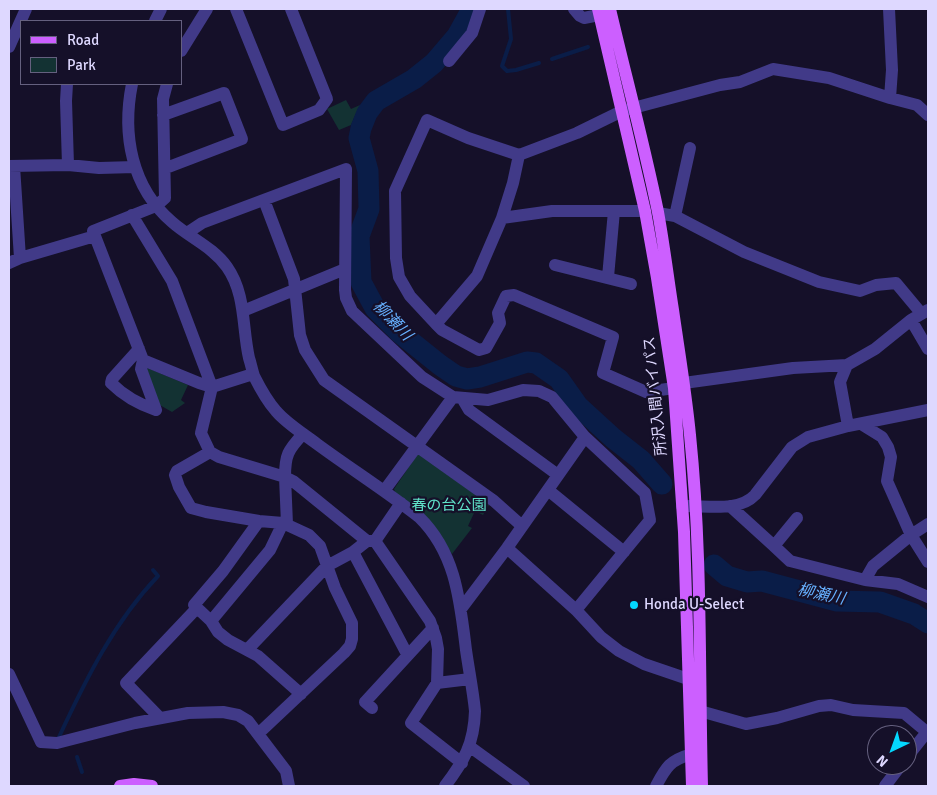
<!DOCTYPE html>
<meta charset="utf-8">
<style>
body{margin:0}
#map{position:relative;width:937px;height:795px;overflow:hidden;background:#151029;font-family:Signika,sans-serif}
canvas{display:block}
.frame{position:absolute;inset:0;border:10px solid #ded8ff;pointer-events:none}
.legend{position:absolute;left:20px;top:20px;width:162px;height:65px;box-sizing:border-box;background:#151029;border:1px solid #65607f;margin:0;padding:6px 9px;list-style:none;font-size:15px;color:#ded8ff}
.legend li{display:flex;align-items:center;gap:10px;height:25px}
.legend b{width:25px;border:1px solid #65607f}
.north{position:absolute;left:867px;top:725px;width:50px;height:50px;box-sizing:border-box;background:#151029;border:1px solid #65607f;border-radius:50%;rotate:222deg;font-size:14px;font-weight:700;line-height:20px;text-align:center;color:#ded8ff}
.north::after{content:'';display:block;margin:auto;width:18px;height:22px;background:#04d8ff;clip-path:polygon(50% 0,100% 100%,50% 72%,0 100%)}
</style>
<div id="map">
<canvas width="937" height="795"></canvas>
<div class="frame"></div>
<ul class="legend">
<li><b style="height:6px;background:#cc5fff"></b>Road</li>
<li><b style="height:14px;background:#133233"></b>Park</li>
</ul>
<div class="north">N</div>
</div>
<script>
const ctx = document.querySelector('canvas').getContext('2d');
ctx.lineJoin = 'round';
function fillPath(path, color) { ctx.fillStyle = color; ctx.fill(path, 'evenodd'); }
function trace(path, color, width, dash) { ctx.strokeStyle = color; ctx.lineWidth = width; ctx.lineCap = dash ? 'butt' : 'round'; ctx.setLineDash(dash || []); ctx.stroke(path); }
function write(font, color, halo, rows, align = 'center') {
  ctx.font = font + ' Signika,"Noto Sans JP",sans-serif'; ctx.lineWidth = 4.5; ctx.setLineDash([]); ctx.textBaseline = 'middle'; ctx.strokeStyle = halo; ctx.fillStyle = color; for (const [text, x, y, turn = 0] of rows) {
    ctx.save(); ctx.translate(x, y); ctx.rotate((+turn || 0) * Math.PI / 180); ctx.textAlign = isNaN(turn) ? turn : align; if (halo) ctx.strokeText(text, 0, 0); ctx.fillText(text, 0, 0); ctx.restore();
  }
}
const green = new Path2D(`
 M346,100L351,109L360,105L351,125L339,130L327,109Z
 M145,367L188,385L181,400L185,403L172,412L158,404Z
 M417,455H421L489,505L483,515L475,511L468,526L472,528L452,554L445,543L395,492L394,489Z`);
const stream = new Path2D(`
 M508,9L511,39L502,66L507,71L516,70L539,63
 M552,59L588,47
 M59,737C86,679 114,622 158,576L153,570
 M77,757L82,772`);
const river = new Path2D(`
 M472,9L457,36L434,63L414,79L376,101L367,113L361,128L359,138L368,171L369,209L359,236L361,282L375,308L400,333L440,365L456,376L467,379L480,377L527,362L536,363L559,379L578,406L613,438L641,460L662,484
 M714,565L727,576L747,582L762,581L837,601L880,602L914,614L928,623`);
const minor = new Path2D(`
 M236,9L283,125L319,110L327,99L291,9
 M574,9L580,16L584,18L599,15
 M889,9L892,70L890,98L917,105L928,115
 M155,21L161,9
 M9,47L26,9
 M181,51L207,9
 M449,61L472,33L480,9
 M67,84L66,101L68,165
 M132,84C122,134 131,187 172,222C190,238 213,247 227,267C246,294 242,327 249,358C251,364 252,370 254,376C260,388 268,402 276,411C287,424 304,434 317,444C351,469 386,491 419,517C456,553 460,601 466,650C469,671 473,691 475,711C474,744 464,761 445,786
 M167,84L163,99L165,198L156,206L93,231L143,360L199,383L212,387L253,374
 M163,115L224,93L242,139L166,168
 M9,166L68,165L99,168L135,167
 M14,166L20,258
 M264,200L294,279L300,335L305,350L324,380L494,501L522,526
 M658,213L675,216L744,252L819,282L860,291L876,285L896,283L921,313
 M132,215L172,281L212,387L201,433L210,452L177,471L175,475L179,487L191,508L206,512L259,521L283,523L309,535L320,546L335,588L352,623V639L350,646L344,653L259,733
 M675,216L690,148
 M502,218L552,211H645
 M187,233L202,223L346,169L345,290L346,298L352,311L422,377L453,397L488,400L523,390L539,391L552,397L585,437L645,493L650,520L576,610
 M9,263L20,258L95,236
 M555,265L631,284
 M608,277L614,211
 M243,311L345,269
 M911,320L928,349
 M436,324L477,276L502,218L513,183L519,155
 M139,349L112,379L111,383C124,396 138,404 156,410
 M143,360L141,369L156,410
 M847,365L840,382L848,426
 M684,383L793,368L847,365L875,349L911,320L928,310
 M674,388L646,392L603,373L613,337L514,295L506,296L498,313L500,323L486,348L479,350L442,330L436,324L410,296L399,277L396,258L395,191L427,120L468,138L519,155L577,133L622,111L720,85L740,82L773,69L829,78L890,98
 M462,398L469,410L558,475
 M861,424L882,437L888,447L891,457L887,481L911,535L928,562
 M210,452L219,457L285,477C285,455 288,450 303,434
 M548,490L624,552
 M384,491L453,397
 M682,506C705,505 738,513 755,495L792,447L808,437L848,426L928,410
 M730,506L774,546
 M797,518L774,546L790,561L865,580L898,584L928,597
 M259,521L223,571L194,605L211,621L218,632L228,640L258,656L301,694
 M287,524L285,477L293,481L367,541
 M375,541L430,621L436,638L438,649L437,683L411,723L462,763
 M507,548L576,610L601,637L619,651L644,664L688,679
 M353,552L407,654
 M865,580L873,566L911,535L928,524
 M461,609L507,548L585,437
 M211,621L270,550L283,523
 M247,650L327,566L353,552L367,541H375L401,503
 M9,674L41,742L57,743L135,723L188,713L223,712L238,715L248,721L286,771L289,786
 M437,683L470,679
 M372,708L365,702L433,628
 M700,711L746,724L777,718L819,706L831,705L853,710L904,713L928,733
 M160,718L126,683L197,608
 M469,746L524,786
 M907,757L927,732
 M656,786C666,767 670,760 692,754
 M885,786L901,765`);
const major = new Path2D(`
 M598,9L645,211L657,278L674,388L684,532L692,786
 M610,9C626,77 644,144 658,212C664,245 668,278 673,310C679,352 686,393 690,435C702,552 699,669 702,786
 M120,786L134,784L152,786`);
const markers = [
 [634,605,5,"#04d8ff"]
];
const streetNames = [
 ["所沢入間バイパス",656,396,-96]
];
const parkNames = [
 ["春の台公園",449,506]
];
const poiNames = [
 ["Honda U-Select",644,605]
];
const waterNames = [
 ["柳瀬川",392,321,46],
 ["柳瀬川",821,595,12]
];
fillPath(green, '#133233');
trace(stream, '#0a1d48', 4);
trace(river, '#0a1d48', 21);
trace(minor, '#413a88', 12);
trace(major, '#cc5fff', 12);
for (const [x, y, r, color] of markers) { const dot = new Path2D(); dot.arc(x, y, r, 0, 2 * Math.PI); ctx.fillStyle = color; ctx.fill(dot); trace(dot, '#151029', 2); }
write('15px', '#ded8ff', '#151029', streetNames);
write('15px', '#60e2c9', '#151029', parkNames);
write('15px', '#ded8ff', '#151029', poiNames, 'left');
write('italic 16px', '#66b0ff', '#151029', waterNames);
</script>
